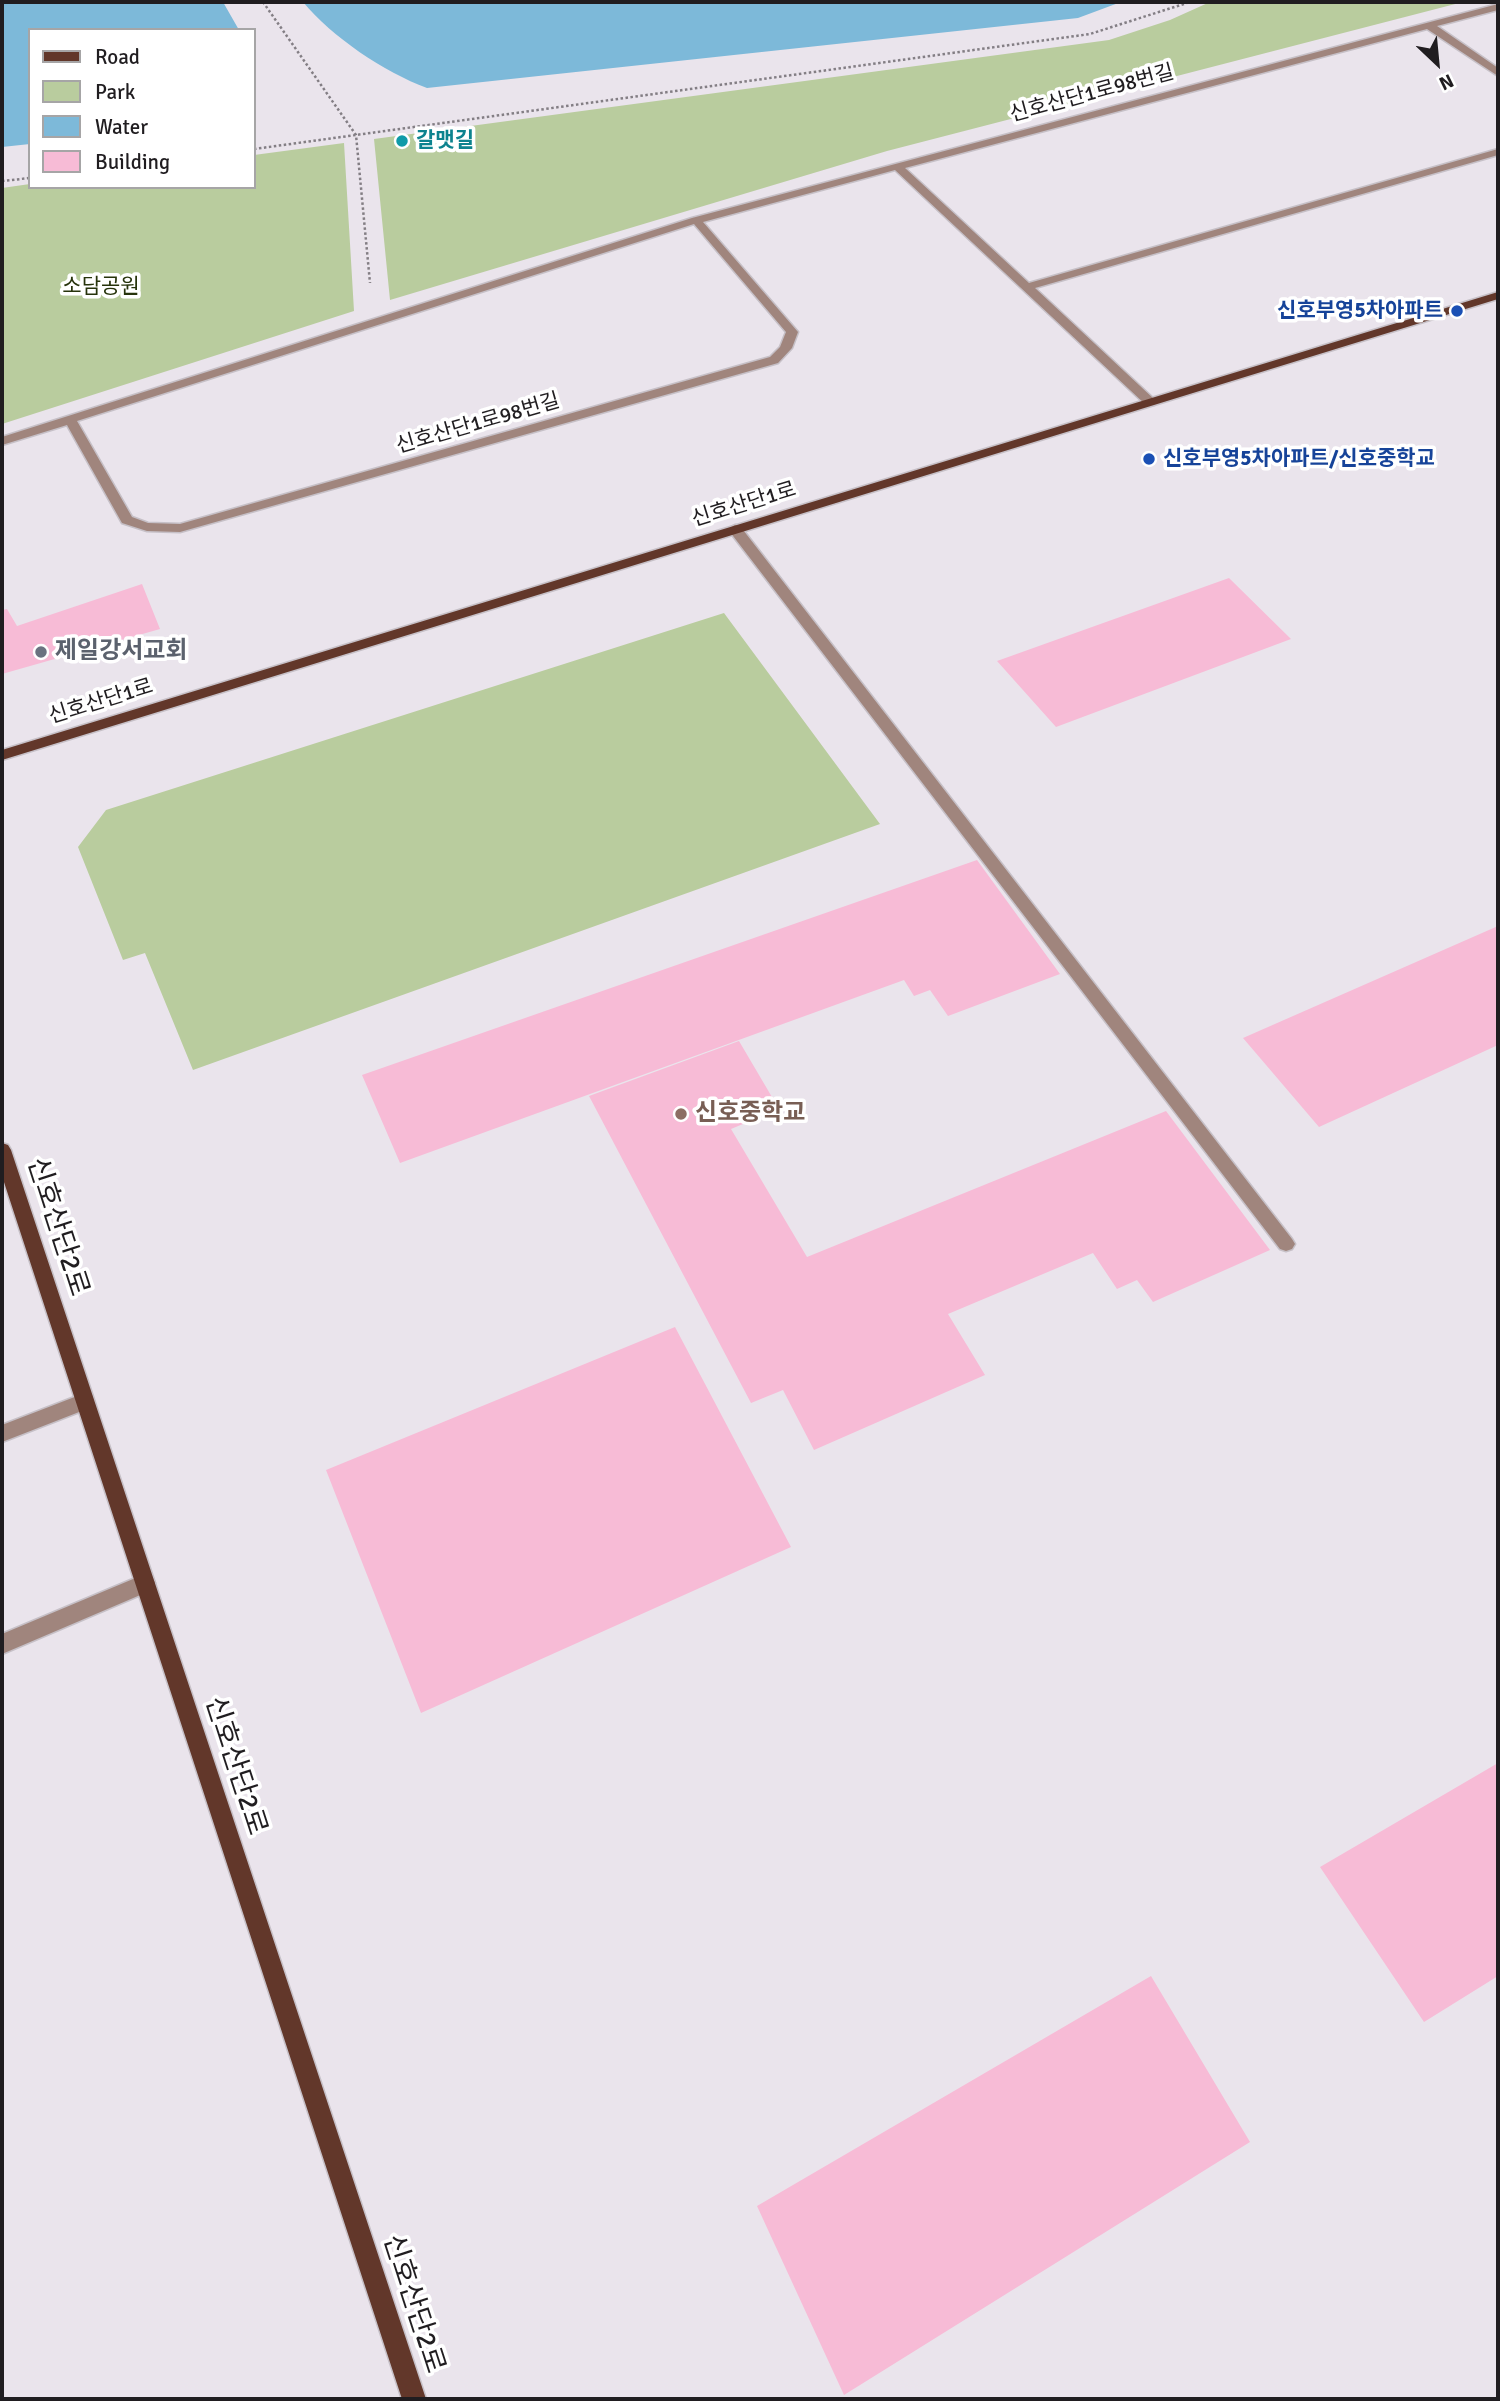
<!DOCTYPE html>
<meta charset="utf-8">
<style>
body{margin:0}
#map{position:relative;width:1500px;height:2401px;overflow:hidden;background:#eae4ec;font-family:Signika,sans-serif}
canvas{display:block}
.frame{position:absolute;inset:0;border:4px solid #201d20;pointer-events:none}
.legend{position:absolute;left:28px;top:28px;width:228px;height:161px;box-sizing:border-box;background:#fff;border:2px solid #a6a5a6;margin:0;padding:9px 12px;list-style:none;font-size:21px;color:#201d20}
.legend li{display:flex;align-items:center;gap:14px;height:35px}
.legend b{width:35px;border:2px solid #a6a5a6}
.north{position:absolute;left:1402px;top:28px;width:70px;height:70px;-webkit-text-stroke:5px #fff;paint-order:stroke;rotate:154deg;font-size:19px;font-weight:700;line-height:28px;text-align:center;color:#201d20}
.north::after{content:'';display:block;margin:auto;width:24px;height:32px;background:#201d20;clip-path:polygon(50% 0,100% 100%,50% 72%,0 100%)}
</style>
<div id="map">
<canvas width="1500" height="2401"></canvas>
<div class="frame"></div>
<ul class="legend">
<li><b style="height:9px;background:#62372a"></b>Road</li>
<li><b style="height:19px;background:#b9cc9e"></b>Park</li>
<li><b style="height:19px;background:#7db9d9"></b>Water</li>
<li><b style="height:19px;background:#f7bbd6"></b>Building</li>
</ul>
<div class="north">N</div>
</div>
<script>
const ctx = document.querySelector('canvas').getContext('2d');
ctx.lineJoin = 'round';
function fillPath(path, color) { ctx.fillStyle = color; ctx.fill(path, 'evenodd'); }
function trace(path, color, width, dash) { ctx.strokeStyle = color; ctx.lineWidth = width; ctx.lineCap = dash ? 'butt' : 'round'; ctx.setLineDash(dash || []); ctx.stroke(path); }
function write(font, color, halo, rows, align = 'center') {
  ctx.font = font + ' Signika,"Noto Sans KR",sans-serif'; ctx.lineWidth = 7; ctx.setLineDash([]); ctx.textBaseline = 'middle'; ctx.strokeStyle = halo; ctx.fillStyle = color; for (const [text, x, y, turn = 0] of rows) {
    ctx.save(); ctx.translate(x, y); ctx.rotate((+turn || 0) * Math.PI / 180); ctx.textAlign = isNaN(turn) ? turn : align; if (halo) ctx.strokeText(text, 0, 0); ctx.fillText(text, 0, 0); ctx.restore();
  }
}
const green = new Path2D(`
 M1210,2H1463L887,151L390,300L374,139L1109,40L1170,20Z
 M344,143L354,311L2,424V188L30,184V187H254V155Z
 M724,613L880,824L193,1070L145,953L123,960L78,847L106,810Z`);
const water = new Path2D(`
 M2,2H223L239,30H30V144L2,147Z
 M303,2H1121L1078,18L427,88C384,72 332,37 303,2Z`);
const building = new Path2D(`
 M1229,578L1291,639L1056,727L997,661Z
 M142,584L160,629L2,674V610L7,609L17,626Z
 M977,860L1060,974L948,1016L930,990L914,996L904,980L400,1163L362,1075Z
 M1498,926V1045L1319,1127L1243,1038Z
 M739,1041L779,1109L731,1129L807,1257L1166,1111L1270,1250L1153,1302L1137,1280L1117,1289L1093,1253L948,1314L985,1375L814,1450L783,1390L751,1403L589,1096Z
 M675,1327L791,1547L421,1713L326,1470Z
 M1498,1763V1976L1424,2022L1320,1867Z
 M1151,1976L1250,2142L844,2395L757,2206Z`);
const path = new Path2D(`
 M263,2L356,135L370,283
 M254,149L1090,34L1190,2
 M2,181L30,178`);
const minor = new Path2D(`
 M1498,4V10L1437,26L1498,68V76L1427,29L905,168L1029,283L1498,149V155L1035,288L1154,399V405H1146L895,170L703,222L798,332L792,348L778,363L180,532L147,531L122,523L67,425L2,445V437L692,218ZM694,224L786,332L780,347L770,357L180,524L148,523L132,517L77,421Z
 M735,525L740,526L1292,1239L1295,1244L1292,1249L1286,1251L1280,1249L730,532L728,529Z
 M85,1393L92,1395L94,1401L92,1407L2,1442V1425Z
 M145,1574L152,1576L155,1583L152,1590L2,1654V1634Z`);
const major = new Path2D(`
 M1498,292V299L2,760V750Z
 M2,1143L8,1145L11,1150L426,2399H402L2,1176Z`);
const markers = [
 [402,141,7,"#0f9aa8"],
 [1457,311,7,"#1a4fb4"],
 [1149,459,7,"#1a4fb4"],
 [41,652,7,"#6b7280"],
 [681,1114,7,"#8d6e63"]
];
const farStreetnames = [
 ["신호산단1로98번길",1092,94,-15],
 ["신호산단1로98번길",478,424,-16],
 ["신호산단1로",744,505,-17],
 ["신호산단1로",101,702,-17]
];
const farCulturenames = [
 ["갈맷길",416,141]
];
const farParknames = [
 ["소담공원",101,287]
];
const farTransitnames = [
 ["신호부영5차아파트",1443,311],
 ["신호부영5차아파트/신호중학교",1163,459,"left"]
];
const worshipNames = [
 ["제일강서교회",55,652]
];
const educationNames = [
 ["신호중학교",695,1114]
];
const nearStreetnames = [
 ["신호산단2로",57,1227,72],
 ["신호산단2로",235,1766,72],
 ["신호산단2로",413,2304,72]
];
fillPath(green, '#b9cc9e');
fillPath(water, '#7db9d9');
fillPath(building, '#f7bbd6');
trace(minor, '#c6c0c7', 3);
trace(major, '#c6c0c7', 3);
trace(path, '#837e84', 2.5, [2.5, 2.5]);
fillPath(minor, '#a0857d');
fillPath(major, '#62372a');
for (const [x, y, r, color] of markers) { const dot = new Path2D(); dot.arc(x, y, r, 0, 2 * Math.PI); ctx.fillStyle = color; ctx.fill(dot); trace(dot, '#fff', 2.5); }
write('21px', '#201d20', '#fff', farStreetnames);
write('bold 21px', '#0d838f', '#fff', farCulturenames, 'left');
write('21px', '#26330b', '#fff', farParknames);
write('bold 21px', '#164399', '#fff', farTransitnames, 'right');
write('bold 24px', '#5b616d', '#fff', worshipNames, 'left');
write('bold 24px', '#785e54', '#fff', educationNames, 'left');
write('28px', '#201d20', '#fff', nearStreetnames);
</script>
